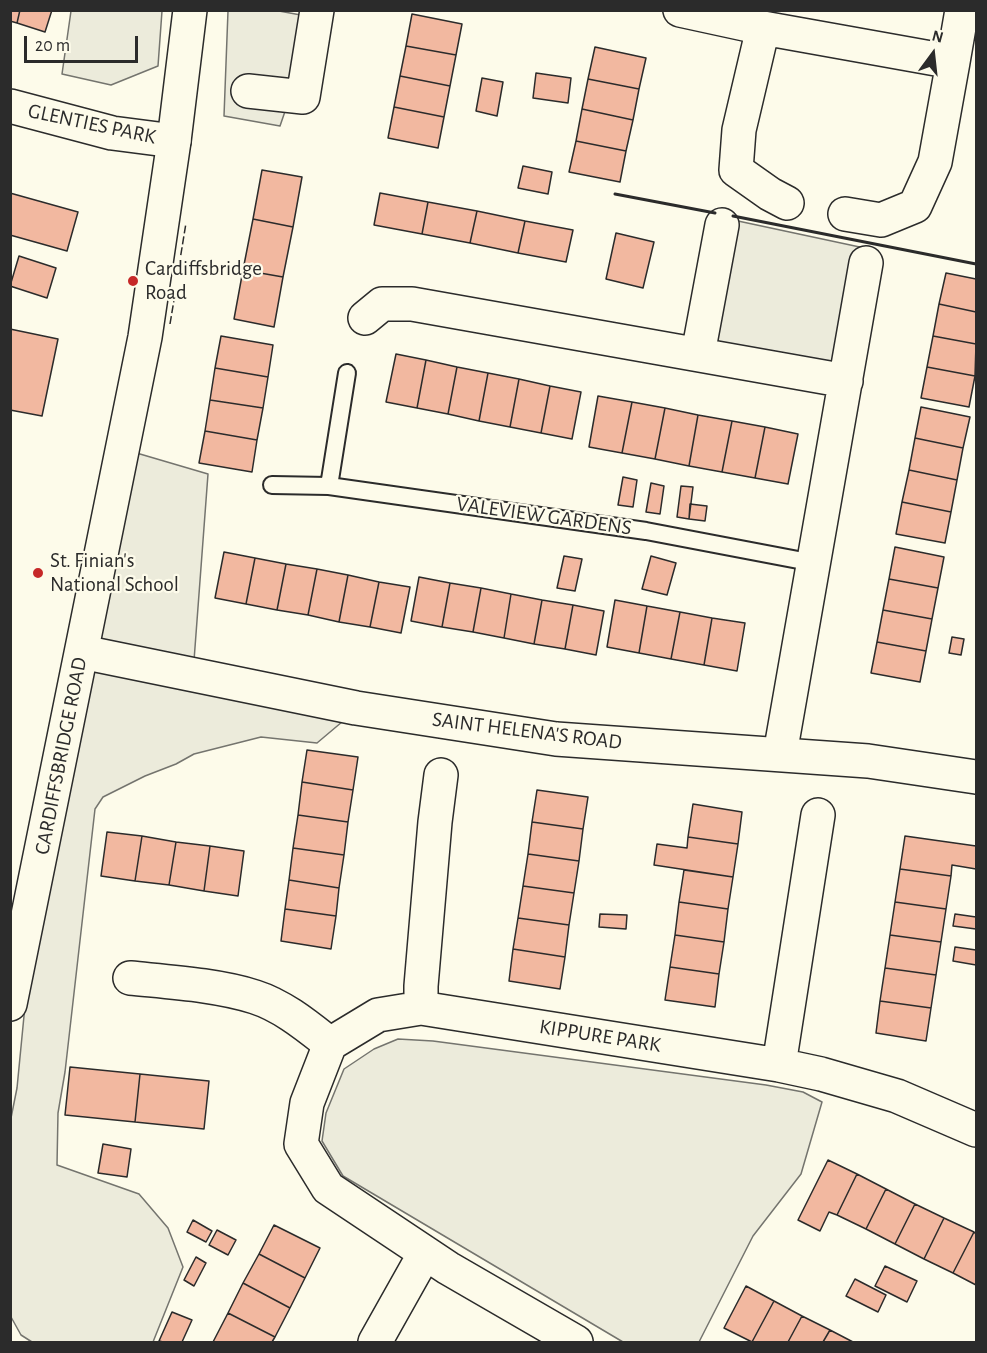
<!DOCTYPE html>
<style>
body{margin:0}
#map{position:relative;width:987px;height:1353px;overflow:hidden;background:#fdfbea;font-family:"Alegreya Sans",sans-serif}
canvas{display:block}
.frame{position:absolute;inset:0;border:12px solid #2b2b2b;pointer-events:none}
.north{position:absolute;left:903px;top:24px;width:60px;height:60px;-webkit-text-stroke:4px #fdfbea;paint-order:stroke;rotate:15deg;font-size:16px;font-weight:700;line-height:24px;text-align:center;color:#2b2b2b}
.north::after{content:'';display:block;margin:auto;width:21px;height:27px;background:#2b2b2b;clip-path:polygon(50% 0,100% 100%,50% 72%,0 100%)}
.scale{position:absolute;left:24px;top:36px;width:114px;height:27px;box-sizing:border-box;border:3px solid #2b2b2b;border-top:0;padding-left:8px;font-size:18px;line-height:21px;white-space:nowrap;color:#2b2b2b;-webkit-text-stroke:4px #fdfbea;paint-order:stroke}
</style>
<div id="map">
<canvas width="987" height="1353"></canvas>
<div class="frame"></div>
<div class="north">N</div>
<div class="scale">20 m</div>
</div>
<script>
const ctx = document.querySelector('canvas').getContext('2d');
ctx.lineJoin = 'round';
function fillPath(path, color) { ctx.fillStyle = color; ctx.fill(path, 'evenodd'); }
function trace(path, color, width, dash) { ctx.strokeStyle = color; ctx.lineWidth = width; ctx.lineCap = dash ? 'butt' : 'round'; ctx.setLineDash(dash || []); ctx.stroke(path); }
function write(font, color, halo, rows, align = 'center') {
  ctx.font = font + ' "Alegreya Sans",sans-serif'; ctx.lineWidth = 4.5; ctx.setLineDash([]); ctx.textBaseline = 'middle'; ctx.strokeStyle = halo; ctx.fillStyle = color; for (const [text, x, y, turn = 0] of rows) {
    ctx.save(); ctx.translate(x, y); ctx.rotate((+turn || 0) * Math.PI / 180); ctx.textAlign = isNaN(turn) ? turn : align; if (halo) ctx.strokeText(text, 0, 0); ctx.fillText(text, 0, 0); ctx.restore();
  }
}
const green = new Path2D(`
 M71,11H162L158,66L111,85L62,74Z
 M228,11H279L317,18L280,126L224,116Z
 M724,218L869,249L842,379L699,353Z
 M123,449L208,474L193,674L83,651Z
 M83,655L355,711L317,743L261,737L194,754L176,764L145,776L103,797L95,809L65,1072L58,1113L57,1165L139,1194L168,1228L183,1267L153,1342H32L21,1335L11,1317V1118L17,1088L34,913Z
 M398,1039L433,1041L766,1085L803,1092L822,1102L801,1174L753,1236L699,1342H623L343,1176L322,1141L326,1113L344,1069L374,1049Z`);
const building = new Path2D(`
 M10,10H20L17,23L10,21Z
 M20,10H52L45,32L17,23Z
 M412,14L462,24L456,55L406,46Z
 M406,46L456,55L450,86L400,76Z
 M595,47L646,58L639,89L588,79Z
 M536,73L571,78L568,103L533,98Z
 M400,76L450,86L444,117L394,107Z
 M482,78L503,82L497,116L476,111Z
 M588,79L639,89L633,120L582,109Z
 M394,107L444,117L438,148L388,138Z
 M582,109L633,120L626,151L576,141Z
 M576,141L626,151L620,182L569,172Z
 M523,166L552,172L548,194L518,188Z
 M262,170L302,177L293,227L253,219Z
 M10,193L78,212L67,251L10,235Z
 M380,193L428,202L422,234L374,225Z
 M428,202L477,211L470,243L422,234Z
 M477,211L525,221L518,253L470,243Z
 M253,219L293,227L283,277L243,270Z
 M525,221L573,230L566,262L518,253Z
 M616,233L654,242L643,288L606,279Z
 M19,256L56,268L47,298L10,286Z
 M243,270L283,277L274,327L234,319Z
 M946,273L976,279V312L939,304Z
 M939,304L976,312V344L933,336Z
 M10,329L58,339L42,416L10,410Z
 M221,336L273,345L268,377L215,368Z
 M933,336L976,344L975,376L927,367Z
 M396,354L426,360L417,408L386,402Z
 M426,360L457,367L448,414L417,408Z
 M457,367L488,373L479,421L448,414Z
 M927,367L975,376L969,407L921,398Z
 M215,368L268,377L263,408L210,400Z
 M488,373L519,379L510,427L479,421Z
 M519,379L550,386L541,433L510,427Z
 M550,386L581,392L572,439L541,433Z
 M598,396L632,402L622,453L589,447Z
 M210,400L263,408L257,440L205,431Z
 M632,402L665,408L655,459L622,453Z
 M921,407L970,417L963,448L915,438Z
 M665,408L698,415L689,466L655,459Z
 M698,415L732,421L722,472L689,466Z
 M732,421L765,427L755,478L722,472Z
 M765,427L798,434L788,484L755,478Z
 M205,431L257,440L252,472L199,463Z
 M915,438L963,448L957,480L909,470Z
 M909,470L957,480L951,512L902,502Z
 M623,477L637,480L633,507L618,505Z
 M651,483L664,486L660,514L646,512Z
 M681,486L693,487L689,519L677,517Z
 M902,502L951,512L945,543L896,534Z
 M690,504L707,506L705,521L689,519Z
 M895,547L944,557L938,588L889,579Z
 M224,552L255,558L246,604L215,598Z
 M564,556L582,559L575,591L557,588Z
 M651,556L676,563L667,595L642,589Z
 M255,558L286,564L277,610L246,604Z
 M286,564L317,569L308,615L277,610Z
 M317,569L348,575L339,622L308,615Z
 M348,575L379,582L370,627L339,622Z
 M419,577L450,583L442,627L411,621Z
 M889,579L938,588L932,619L883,610Z
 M379,582L410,587L401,633L370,627Z
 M450,583L481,588L473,632L442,627Z
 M481,588L511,594L504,638L473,632Z
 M511,594L542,600L534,644L504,638Z
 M542,600L573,605L565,649L534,644Z
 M615,600L647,606L639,653L607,647Z
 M573,605L604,611L596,655L565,649Z
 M647,606L680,612L671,659L639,653Z
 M883,610L932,619L926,651L877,642Z
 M680,612L712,618L704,665L671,659Z
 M712,618L745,623L737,671L704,665Z
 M952,637L964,639L961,655L949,653Z
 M877,642L926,651L920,682L871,673Z
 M307,750L358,757L353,790L302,782Z
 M302,782L353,790L348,822L298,815Z
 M537,790L588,797L583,829L532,822Z
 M693,804L742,812L738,844L688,837Z
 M298,815L348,822L344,855L293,848Z
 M532,822L583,829L579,861L528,854Z
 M107,832L142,836L135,881L101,876Z
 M142,836L176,842L169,885L135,881Z
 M905,836L976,846V869L952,865L951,876L900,869Z
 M688,837L738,844L733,877L654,865L657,844L687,848Z
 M176,842L210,846L204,891L169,885Z
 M210,846L244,851L238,896L204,891Z
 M293,848L344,855L339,888L289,880Z
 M528,854L579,861L574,893L523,886Z
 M900,869L951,876L946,909L895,902Z
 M684,870L733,877L728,909L679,902Z
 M289,880L339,888L336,916L285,909Z
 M523,886L574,893L569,925L518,918Z
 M679,902L728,909L724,942L675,935Z
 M895,902L946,909L941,942L890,935Z
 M285,909L336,916L331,949L281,941Z
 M600,914L627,915L626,929L599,927Z
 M955,914L976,917V929L953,926Z
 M518,918L569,925L565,957L513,949Z
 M675,935L724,942L719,974L670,967Z
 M890,935L941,942L936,975L885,968Z
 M955,947L976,950V965L953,961Z
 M513,949L565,957L560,989L509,981Z
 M670,967L719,974L715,1007L665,1000Z
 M885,968L936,975L931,1008L880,1001Z
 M880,1001L931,1008L926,1041L876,1033Z
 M70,1067L140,1074L135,1122L65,1115Z
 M140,1074L209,1081L204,1129L135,1122Z
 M103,1144L131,1149L127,1177L98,1173Z
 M828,1160L857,1174L837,1215L829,1212L820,1231L798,1220Z
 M857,1174L886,1189L866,1229L837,1215Z
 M886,1189L915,1204L895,1244L866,1229Z
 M915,1204L944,1218L924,1259L895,1244Z
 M944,1218L974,1232L953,1273L924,1259Z
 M193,1220L212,1231L206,1242L187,1232Z
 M274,1225L320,1248L305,1278L259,1254Z
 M217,1230L236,1240L228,1255L209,1245Z
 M974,1232L976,1234V1285L953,1273Z
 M259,1254L305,1278L290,1308L243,1283Z
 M196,1257L206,1263L194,1286L184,1280Z
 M885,1266L917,1281L907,1302L875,1286Z
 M855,1279L886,1295L878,1312L846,1296Z
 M243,1283L290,1308L275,1337L228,1313Z
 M746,1286L774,1301L752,1342L724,1328Z
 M774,1301L802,1316L788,1342H752Z
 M172,1312L192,1320L182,1342H163L159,1341Z
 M228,1313L275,1337L272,1342H213Z
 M802,1316L830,1330L823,1342H788Z
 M830,1330L853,1342H823Z`);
const lane = new Path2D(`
 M272,485L329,486L646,531L814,563
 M329,486L347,373`);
const street = new Path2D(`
 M680,10L763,28L953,62L962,10
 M763,28L739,130L736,170L770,194L787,203
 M248,91L303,97L317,10
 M10,106L112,133L174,141
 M845,214L881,220L915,206L935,162L953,62
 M365,318L382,304H412L846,381
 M698,354L722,225
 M780,754L866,263
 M130,978C169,982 218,985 255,997C283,1006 307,1026 330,1044
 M421,1008V986L435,822L441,775
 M779,1065L818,815
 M375,1342L425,1253
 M576,1342L448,1268L328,1188L301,1144L307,1103L330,1044L378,1015L421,1008L779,1065L821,1074L897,1096L976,1130`);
const secondary = new Path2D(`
 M82,652L356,708L556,739L868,761L976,777
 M10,1004L145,337L174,141L190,10`);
const fence = new Path2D(`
 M179,266L186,223
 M170,324L174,300`);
const wall = new Path2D(`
 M615,194L715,213
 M733,216L976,264`);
const markers = [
 [133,281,6,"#c62828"],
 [38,573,6,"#c62828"]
];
const streetNames = [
 ["GLENTIES PARK",92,124,12],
 ["VALEVIEW GARDENS",544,516,8],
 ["SAINT HELENA'S ROAD",527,731,7],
 ["CARDIFFSBRIDGE ROAD",61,756,-79],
 ["KIPPURE PARK",600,1036,9]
];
const poiNames = [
 ["Cardiffsbridge",145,269],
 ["Road",145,293],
 ["St. Finian's",50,561],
 ["National School",50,585]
];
fillPath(green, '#ecebdb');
trace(green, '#74746e', 1.5);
fillPath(building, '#f2b8a0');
trace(building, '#2b2b2b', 1.5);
trace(lane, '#2b2b2b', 20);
trace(street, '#2b2b2b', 36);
trace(secondary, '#2b2b2b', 36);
trace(lane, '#fdfbea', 16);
trace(street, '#fdfbea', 33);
trace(secondary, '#fdfbea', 33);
trace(fence, '#2b2b2b', 1.5, [8, 3]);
trace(wall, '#2b2b2b', 3);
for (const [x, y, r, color] of markers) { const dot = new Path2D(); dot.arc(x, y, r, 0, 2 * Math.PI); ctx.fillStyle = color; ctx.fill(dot); trace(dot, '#fdfbea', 2); }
write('21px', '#2b2b2b', '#fdfbea', streetNames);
write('21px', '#2b2b2b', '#fdfbea', poiNames, 'left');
</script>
